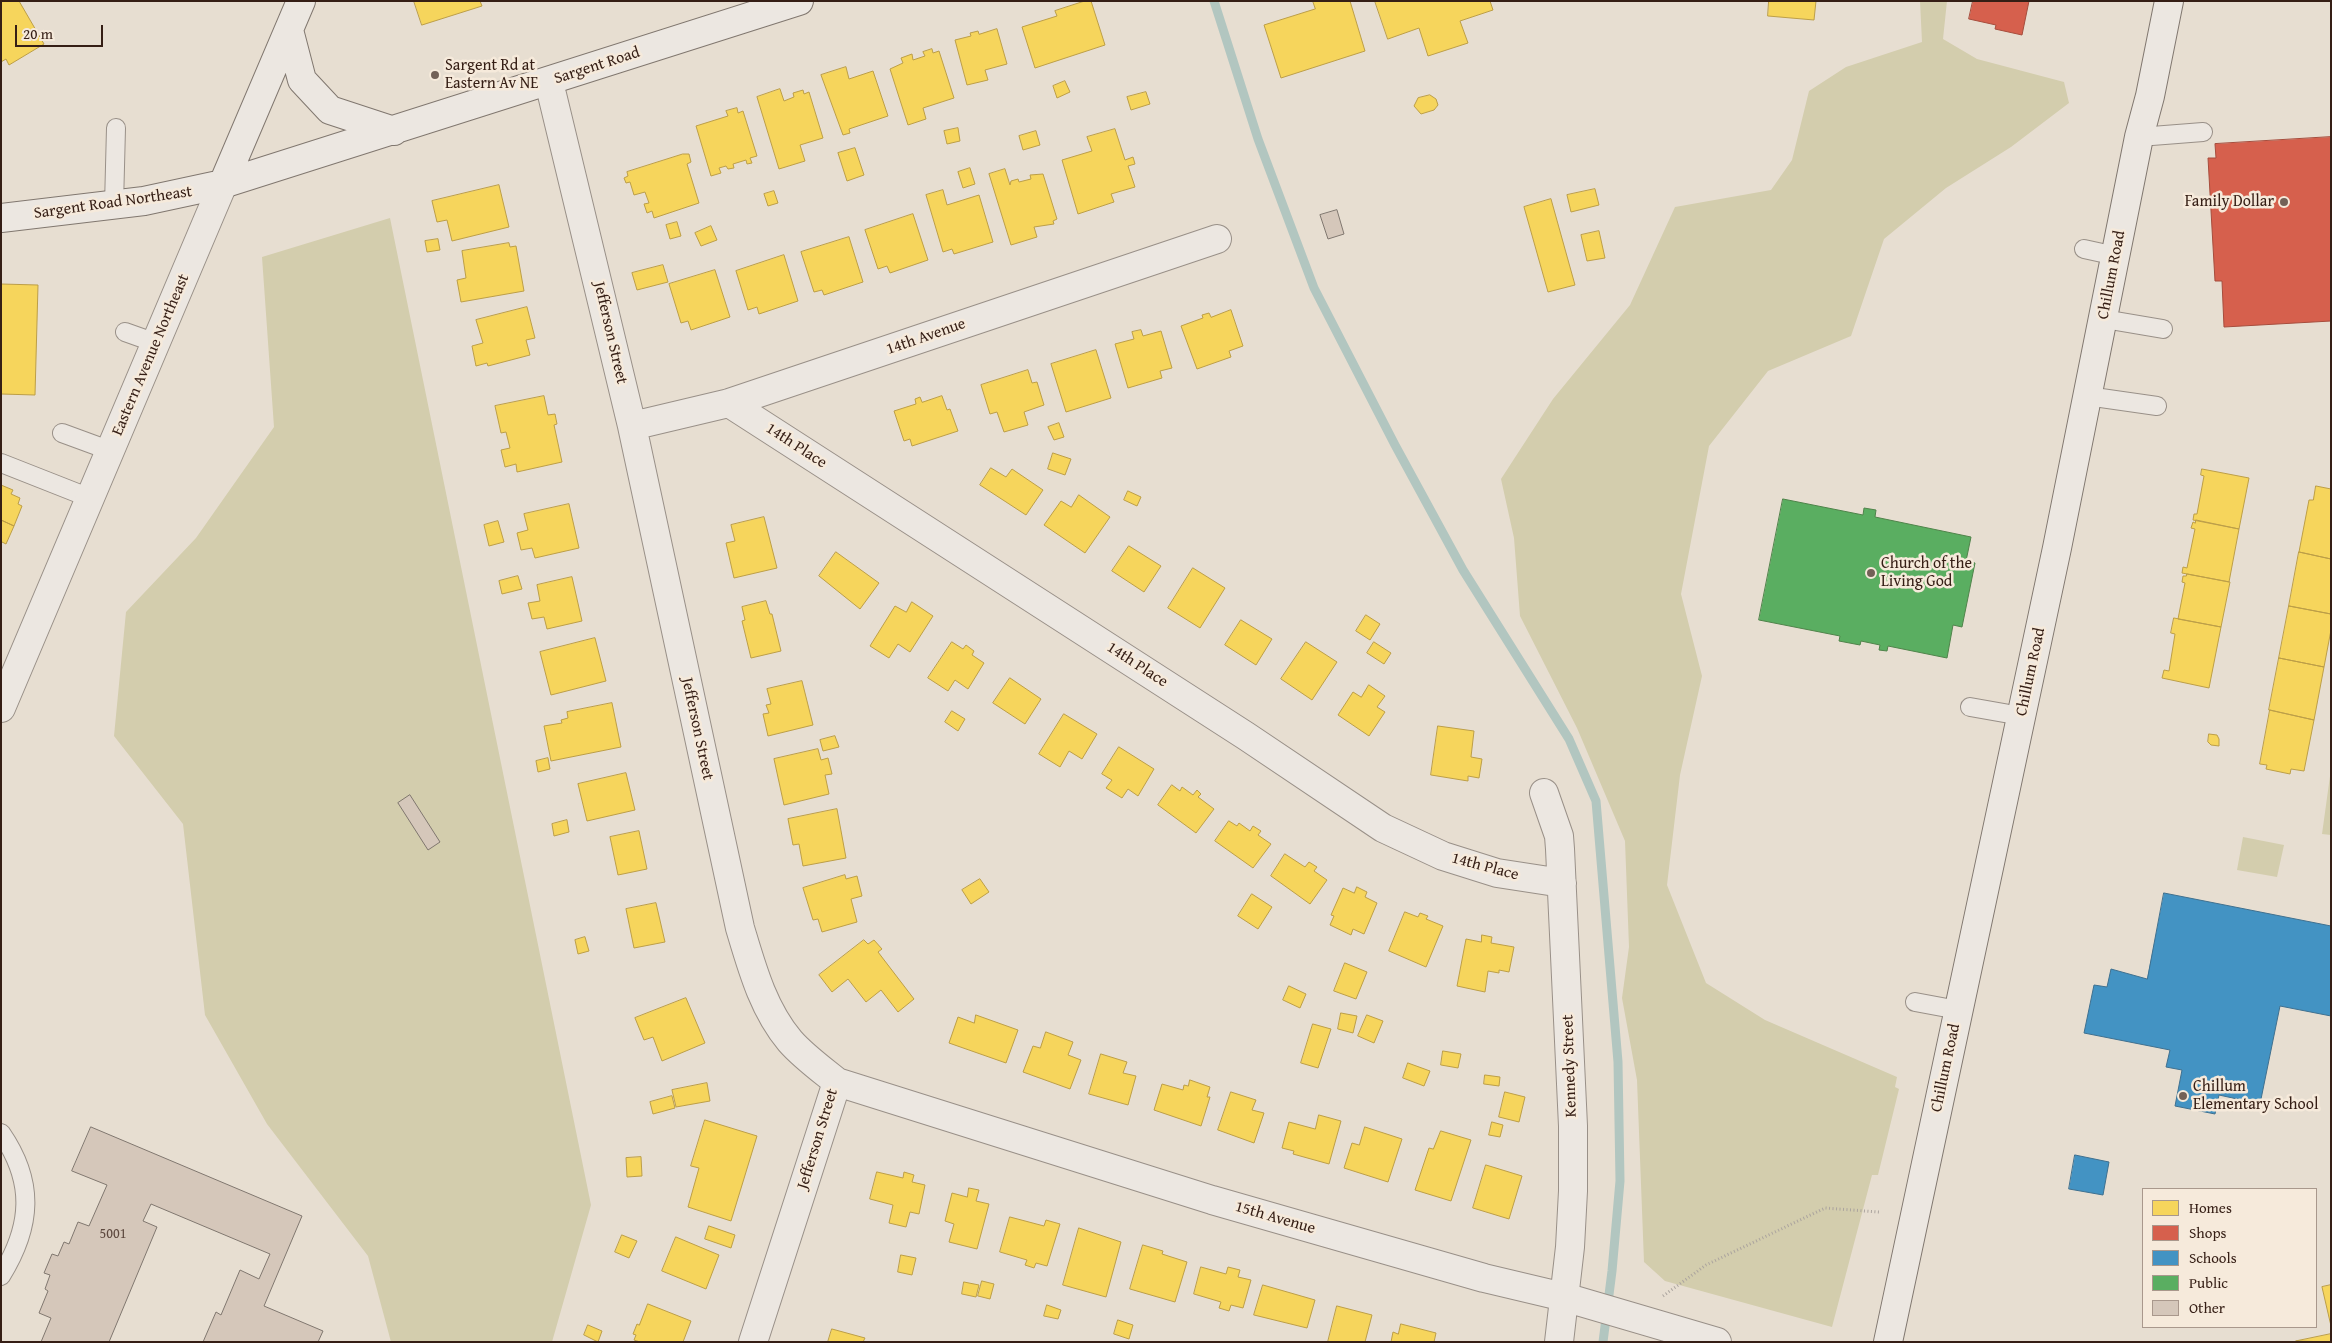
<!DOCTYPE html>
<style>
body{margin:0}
#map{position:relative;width:2332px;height:1343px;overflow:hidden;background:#e7ded1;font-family:"Gentium Book Plus",serif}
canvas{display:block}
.frame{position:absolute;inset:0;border:2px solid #351e15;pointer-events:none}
.legend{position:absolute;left:2142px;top:1188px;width:175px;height:140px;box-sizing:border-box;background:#f6eadb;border:1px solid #a9988c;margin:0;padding:6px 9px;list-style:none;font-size:15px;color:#351e15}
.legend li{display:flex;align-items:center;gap:10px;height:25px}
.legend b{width:25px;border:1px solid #a9988c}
.scale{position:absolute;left:15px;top:25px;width:88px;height:22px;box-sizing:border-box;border:2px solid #351e15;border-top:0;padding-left:6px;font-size:15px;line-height:18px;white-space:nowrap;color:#351e15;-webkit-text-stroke:4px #f6eadb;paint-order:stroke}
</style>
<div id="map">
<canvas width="2332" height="1343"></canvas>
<div class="frame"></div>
<ul class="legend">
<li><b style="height:14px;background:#f6d55c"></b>Homes</li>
<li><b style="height:14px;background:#d6604d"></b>Shops</li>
<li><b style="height:14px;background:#4393c3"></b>Schools</li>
<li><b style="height:14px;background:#5aae61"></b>Public</li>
<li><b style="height:14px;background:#d5c7ba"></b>Other</li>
</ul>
<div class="scale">20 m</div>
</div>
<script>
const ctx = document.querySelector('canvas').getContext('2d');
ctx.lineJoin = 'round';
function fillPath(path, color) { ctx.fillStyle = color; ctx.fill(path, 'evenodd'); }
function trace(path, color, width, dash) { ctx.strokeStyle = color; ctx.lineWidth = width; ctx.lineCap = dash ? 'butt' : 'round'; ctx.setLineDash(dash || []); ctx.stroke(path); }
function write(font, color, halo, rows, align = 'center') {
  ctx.font = font + ' "Gentium Book Plus",serif'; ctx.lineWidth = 5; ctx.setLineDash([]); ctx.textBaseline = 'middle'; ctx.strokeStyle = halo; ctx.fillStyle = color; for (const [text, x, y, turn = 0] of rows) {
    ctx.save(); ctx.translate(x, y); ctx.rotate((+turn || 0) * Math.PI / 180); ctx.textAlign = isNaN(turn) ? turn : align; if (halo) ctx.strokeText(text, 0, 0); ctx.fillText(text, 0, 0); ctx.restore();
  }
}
const green = new Path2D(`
 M1920,1H1947L1943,39L1977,59L2064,82L2069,103L2011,147L1946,188L1884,239L1851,336L1768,371L1709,446L1681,594L1702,676L1680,775L1667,885L1706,983L1765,1020L1897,1077L1895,1087L1899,1089L1878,1175H1872L1832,1327L1665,1281L1644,1262L1637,1080L1622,998L1629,947L1625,841L1577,728L1520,616L1514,538L1501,479L1553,399L1630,305L1675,207L1771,190L1792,160L1809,91L1846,67L1922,42Z
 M390,218L591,1205L552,1342H391L368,1256L267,1124L205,1015L183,824L114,736L126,612L196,538L274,427L262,257Z
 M2331,769V835L2322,834Z
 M2243,837L2284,845L2277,877L2237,870Z`);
const homes = new Path2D(`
 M1,1H19L44,44L9,65L6,59L1,62Z
 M414,1H480L482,6L422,25Z
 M1085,1H1091L1105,45L1035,68L1022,27L1057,16L1055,11Z
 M1313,1H1350L1365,51L1281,78L1264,25L1315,9Z
 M1375,1H1490L1493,10L1460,21L1468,43L1428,56L1419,28L1388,39Z
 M1769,1H1816L1814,20L1768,16Z
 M997,29L1007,64L985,70L988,80L967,85L955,40L971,36L970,33L978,31L979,34Z
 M932,49L933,53L939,51L954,98L923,108L926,119L908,125L890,69L903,63L901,58L912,54L913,60L925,56L923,52Z
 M846,67L849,79L873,71L888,116L849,129L850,133L843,135L821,75Z
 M1065,81L1070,92L1057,98L1053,86Z
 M780,89L784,101L794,97L793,93L803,90L804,94L809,92L823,138L800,145L805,161L779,169L757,97Z
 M1146,92L1150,104L1131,110L1127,97Z
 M1430,95L1436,99L1438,105L1434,110L1421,114L1414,106L1418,98Z
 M737,108L738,113L743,111L757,156L750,158L752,163L747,164L746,160L733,164L734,168L728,169L726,166L719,168L721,173L711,176L696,126L728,116L726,111Z
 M958,128L960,141L947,144L944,131Z
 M1115,129L1125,160L1133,157L1135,164L1128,166L1135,187L1111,194L1114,202L1078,214L1062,160L1092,151L1087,137Z
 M1036,131L1040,145L1023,150L1019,136Z
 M855,148L864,175L847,181L838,153Z
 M683,154H689L691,162L687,164L699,203L654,218L652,211L647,213L644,204L649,203L645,192L634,195L630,182L626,183L624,178L628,176L627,172Z
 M970,168L975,184L963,188L958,172Z
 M1005,169L1010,185L1011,181L1018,179L1019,182L1031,179L1030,175L1043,174L1057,219L1053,221L1054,224L1034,227L1037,237L1011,245L989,174Z
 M499,185L509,227L452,241L447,220L437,222L432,201Z
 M1595,189L1599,205L1571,212L1567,195Z
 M943,190L947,205L979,195L993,242L954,254L952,249L943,252L926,195Z
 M774,191L778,203L768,206L764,194Z
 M1551,199L1575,285L1548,292L1524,207Z
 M913,214L928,260L890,273L887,266L878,269L865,230Z
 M677,222L681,236L670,239L666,225Z
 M711,226L717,240L701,246L695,233Z
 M1599,231L1605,258L1587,261L1581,235Z
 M849,237L863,282L824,295L822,290L814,292L801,252Z
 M438,239L440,250L427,252L425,241Z
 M509,243L510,247L516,246L524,291L461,302L457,280L466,278L462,251Z
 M784,255L798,301L759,314L757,307L748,310L736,271Z
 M663,265L668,282L637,290L632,273Z
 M715,270L730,317L691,330L688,321L681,323L669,284Z
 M1,284L38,285L35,395L1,394Z
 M527,307L535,338L526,340L530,355L488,366L487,363L476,366L472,346L483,343L476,320Z
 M1231,310L1243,346L1229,351L1231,357L1197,369L1181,326L1203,318L1202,315L1209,313L1211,317Z
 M1141,330L1143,336L1161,331L1172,368L1160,371L1162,378L1128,388L1115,344L1134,339L1132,332Z
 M1096,350L1111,398L1066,412L1051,364Z
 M1028,370L1032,383L1037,382L1044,405L1024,412L1028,425L1004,432L997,412L990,414L981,385Z
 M544,396L548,415L555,414L557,424L554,425L562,462L517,472L516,464L505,467L501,450L510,448L506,432L501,433L495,406Z
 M942,396L947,410L950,409L958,431L912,446L910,439L904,441L894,411L916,404L915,399L920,397L922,402Z
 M1059,423L1064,437L1054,440L1048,427Z
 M1053,453L1071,459L1065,475L1048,469Z
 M991,468L1006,477L1012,469L1043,490L1026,515L980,485Z
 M2202,469L2249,478L2239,529L2193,520L2194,514H2197L2204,476L2201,475Z
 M1,485L13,490L11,494L20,498L18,504L22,506L14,526L1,520Z
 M2316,486L2331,489V559L2299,552L2309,500H2313Z
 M1128,491L1141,497L1137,506L1124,500Z
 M1079,495L1110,517L1085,553L1044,525L1061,501L1071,507Z
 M569,504L579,548L535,558L532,548L521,550L517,533L528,530L524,514Z
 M764,517L777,568L734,578L726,543L735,541L731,525Z
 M1,520L14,526L6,544L2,542L1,545Z
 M2196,520L2239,529L2229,582L2182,573L2183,567L2187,568L2195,529L2191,528L2193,522L2195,523Z
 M498,521L504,542L489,546L484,525Z
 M1129,546L1161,566L1144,592L1112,571Z
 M836,552L879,583L860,609L819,576Z
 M2299,552L2331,559V614L2289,606Z
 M1193,568L1225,588L1200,628L1168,608Z
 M2187,574L2230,582L2221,627L2178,619L2185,583L2182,582L2183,576H2186Z
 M518,576L522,589L502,594L499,581Z
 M572,577L582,621L547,629L544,617L532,619L528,603L540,601L537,585Z
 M766,601L770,614H772L781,651L751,658L742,621L745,620L742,607Z
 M912,602L933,616L910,652L898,644L889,658L870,646L895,606L906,612Z
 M2289,606L2331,614V630L2324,667L2279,658Z
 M1366,615L1380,624L1370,640L1356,631Z
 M2174,618L2221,627L2209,688L2162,678L2164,670L2169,671L2175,634L2171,633Z
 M1241,620L1272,639L1256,665L1225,645Z
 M595,638L606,681L551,695L540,652Z
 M952,642L963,649L966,645L974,651L972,655L984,663L968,689L955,680L948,691L928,678Z
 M1306,642L1337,662L1312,700L1281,679Z
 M1374,642L1391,653L1384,664L1367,653Z
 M2279,658L2324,667L2314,720L2269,710Z
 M1010,678L1041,699L1025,724L993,703Z
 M802,681L813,725L768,736L763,714L769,713L766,705L771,704L767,689Z
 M1369,685L1385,696L1377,707L1385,712L1369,736L1338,715L1353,692L1361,697Z
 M612,703L621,747L551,761L544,726L562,723L561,720L568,718L567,712Z
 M2270,710L2314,720L2304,771L2291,769L2290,774L2266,769L2267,765L2260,764Z
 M952,711L965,719L958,731L945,722Z
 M1064,714L1097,734L1082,759L1069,751L1060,767L1039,754Z
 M1438,726L1474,731L1471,757L1482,759L1479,778L1468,776V781L1431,775Z
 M2209,734L2217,735L2219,739V746L2211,745L2208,742Z
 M835,736L839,747L823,751L820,740Z
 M1119,747L1154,769L1138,796L1128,789L1122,798L1106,788L1112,780L1102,774Z
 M818,749L821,760L828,758L832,774L825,775L829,794L784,805L774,759Z
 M548,758L550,769L538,772L536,761Z
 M626,773L635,810L587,821L578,784Z
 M1172,785L1180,791L1182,787L1193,795L1197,790L1201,794L1198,797L1214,809L1196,833L1158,805Z
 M837,809L846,858L803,866L799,844L793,845L788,819Z
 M567,820L569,832L554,836L552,824Z
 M1229,821L1237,826L1239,823L1250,831L1253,826L1261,831L1258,835L1271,844L1253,868L1215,841Z
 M639,831L647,869L618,875L610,837Z
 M1285,854L1305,867L1309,862L1317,867L1314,871L1327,880L1310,904L1271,876Z
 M845,875L846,879L857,876L862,896L851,899L857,922L822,932L818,919L813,920L803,888Z
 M980,879L989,892L971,904L962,890Z
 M1357,887L1367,892L1365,897L1377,903L1364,934L1353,929L1351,935L1330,925L1334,916L1331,915L1343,888L1354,893Z
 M1252,894L1272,907L1258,929L1238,916Z
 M656,903L665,942L634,948L626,909Z
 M1405,912L1418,917L1420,913L1428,916L1426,919L1443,926L1426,967L1389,951Z
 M1482,935L1492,937L1491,943L1514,947L1509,972L1499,970V973L1488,971L1485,992L1457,986L1466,939L1481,942Z
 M585,937L589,951L578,954L575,940Z
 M864,940L868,944L874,940L882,949L878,952L914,999L898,1012L881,990L866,1002L848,979L832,992L819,975Z
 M1345,963L1367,972L1356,999L1334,991Z
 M1289,986L1306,994L1300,1008L1283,1000Z
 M686,998L705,1043L662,1061L653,1037L644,1040L635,1018Z
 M1341,1013L1357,1016L1353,1033L1338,1029Z
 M976,1015L1018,1030L1006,1063L949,1043L958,1017L974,1023Z
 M1367,1015L1383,1021L1374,1043L1358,1036Z
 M1313,1024L1331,1029L1318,1068L1301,1063Z
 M1046,1032L1073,1042L1068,1055L1081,1060L1070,1089L1023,1072L1033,1046L1040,1048Z
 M1443,1051L1461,1054L1458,1068L1441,1065Z
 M1101,1054L1127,1062L1123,1073L1136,1076L1128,1105L1089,1094Z
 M1408,1063L1430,1071L1424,1086L1403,1078Z
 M1485,1075L1500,1077L1499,1086L1484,1084Z
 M1190,1080L1210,1087L1207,1097H1210L1201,1126L1154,1110L1162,1084L1183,1090L1184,1085L1188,1086Z
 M707,1083L710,1101L676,1107L672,1090Z
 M1231,1092L1256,1100L1252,1110L1264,1113L1254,1143L1218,1130Z
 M1505,1092L1525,1097L1519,1122L1499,1117Z
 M672,1096L675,1108L653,1114L650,1102Z
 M1319,1115L1341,1121L1329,1164L1293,1154L1294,1151L1282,1148L1289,1122L1315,1129Z
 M705,1120L757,1136L731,1221L688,1207L699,1168L691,1166Z
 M1492,1122L1503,1125L1500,1137L1489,1135Z
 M1365,1127L1402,1139L1388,1182L1344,1168L1352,1143L1359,1145Z
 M1441,1131L1471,1140L1451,1201L1415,1190L1429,1148L1433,1149Z
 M641,1157L642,1176L627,1177L626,1158Z
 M1486,1165L1522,1176L1509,1219L1473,1208Z
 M877,1172L903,1178L904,1172L914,1175L912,1182L925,1185L919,1214L910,1212L906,1227L889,1223L893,1205L870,1199Z
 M969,1188L979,1190L976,1201L989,1204L977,1249L949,1242L954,1224L945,1221L952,1193L967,1197Z
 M1010,1217L1044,1226L1046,1220L1060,1224L1047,1266L1036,1263L1034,1268L1025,1265L1027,1260L1000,1252Z
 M709,1226L735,1235L731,1248L705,1239Z
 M1079,1228L1121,1242L1106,1297L1063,1285Z
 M622,1235L637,1241L629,1258L615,1252Z
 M676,1237L719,1255L706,1289L662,1271Z
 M1143,1245L1163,1251L1162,1254L1187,1262L1175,1302L1130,1289Z
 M901,1255L916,1258L912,1275L898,1272Z
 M1201,1267L1226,1274L1228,1267L1240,1270L1238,1277L1251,1280L1243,1308L1231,1305L1229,1311L1219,1308L1221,1302L1194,1294Z
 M982,1281L994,1284L990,1299L978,1296Z
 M964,1282L979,1285L976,1297L962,1294Z
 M1263,1285L1315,1300L1307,1328L1254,1315Z
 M2331,1285V1326L2322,1287Z
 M648,1304L691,1321L683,1342H640L634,1340L636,1335L633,1334L637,1324L639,1325Z
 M1047,1305L1061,1310L1058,1319L1044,1316Z
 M1337,1306L1372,1315L1365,1342H1328Z
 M1118,1320L1133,1325L1129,1339L1114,1334Z
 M1401,1324L1436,1333L1434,1342H1391L1393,1332L1398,1334Z
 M588,1325L602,1331L598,1342L584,1335Z
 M832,1329L865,1338L863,1342H828Z
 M2331,1334V1342L2296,1341Z`);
const shops = new Path2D(`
 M1973,1H2029L2022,35L1995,29L1996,25L1969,19Z
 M2331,137V321L2224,327L2222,281H2215L2208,158H2216L2215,144Z`);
const schools = new Path2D(`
 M2164,893L2331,926V1016L2280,1006L2260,1104L2219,1095L2215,1114L2175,1106L2182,1070L2166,1067L2170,1050L2084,1033L2094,985L2107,987L2111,969L2147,979Z
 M2075,1155L2109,1162L2103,1195L2069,1189Z`);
const public = new Path2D(`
 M1783,499L1863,515L1864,508L1876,510L1875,517L1971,537L1966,561L1975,563L1962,627L1953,625L1947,658L1888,646L1887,651L1879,650L1880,645L1861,641L1860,645L1839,641L1840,636L1759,620Z`);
const stream = new Path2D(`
 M1214,1L1258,139L1314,288L1395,445L1463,570L1569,739L1596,801L1618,1062L1620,1181L1612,1271L1603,1342`);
const building = new Path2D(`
 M1337,210L1344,234L1328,239L1320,215Z
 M410,795L440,842L428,850L398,803Z
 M91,1127L302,1216L264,1306L323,1331L318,1342H203L216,1312L221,1315L240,1270L259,1279L270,1254L151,1204L143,1221L157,1227L109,1342H41L51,1318L39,1313L48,1291L45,1289L50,1275L44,1273L52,1254L58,1256L64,1242L69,1244L78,1222L89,1226L107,1185L72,1171Z`);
const path = new Path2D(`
 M1663,1296L1706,1265L1825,1208L1879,1212`);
const lane = new Path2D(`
 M2139,137L2203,132
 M114,205L116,128
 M2084,249L2116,256
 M2104,319L2163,329
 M125,332L156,343
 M2087,396L2157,406
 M62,433L111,451
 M1,463L90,498
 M1970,707L2021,716
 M1915,1002L1958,1010
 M1,1133C35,1182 32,1226 1,1276`);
const street = new Path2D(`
 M549,82L632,426L740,928C752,968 763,1009 790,1041C803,1056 821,1069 837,1082L1212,1200L1484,1278L1564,1297L1717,1342
 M729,403L1246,736L1383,828L1443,856L1497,873L1562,883
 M632,426L729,403L1217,239
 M1,708L223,184
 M1544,793L1559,836L1560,849L1573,1126V1191L1570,1247L1559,1342
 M753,1342L837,1082`);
const secondary = new Path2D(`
 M289,30L302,80L330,110L394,131
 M223,184L301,1
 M1,218L144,201L223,184L799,1
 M1888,1342L2057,548L2139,137L2150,96L2169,1`);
const markers = [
 [435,75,5,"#736157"],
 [2284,202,5,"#736157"],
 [1871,573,5,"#736157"],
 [2183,1096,5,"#736157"]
];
const numberNames = [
 ["5001",113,1234]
];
const poiNames = [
 ["Sargent Rd at",445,66],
 ["Eastern Av NE",445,84],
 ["Family Dollar",2274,202,"right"],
 ["Church of the",1881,564],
 ["Living God",1881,582],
 ["Chillum",2193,1087],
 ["Elementary School",2193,1105]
];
const streetNames = [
 ["Sargent Road",597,66,-18],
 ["Sargent Road Northeast",113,203,-8],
 ["Chillum Road",2112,275,-79],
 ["Jefferson Street",610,333,77],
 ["14th Avenue",926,337,-19],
 ["Eastern Avenue Northeast",151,355,-67],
 ["14th Place",796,446,33],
 ["14th Place",1137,665,33],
 ["Chillum Road",2031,672,-78],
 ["Jefferson Street",697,729,78],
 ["14th Place",1485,867,15],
 ["Kennedy Street",1570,1066,-92],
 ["Chillum Road",1946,1068,-78],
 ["Jefferson Street",818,1139,-73],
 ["15th Avenue",1275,1218,16]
];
fillPath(green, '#d3cdad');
fillPath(homes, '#f6d55c');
trace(homes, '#bc9e47', 1);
fillPath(shops, '#d6604d');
trace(shops, '#a64c3c', 1);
fillPath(schools, '#4393c3');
trace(schools, '#3f708f', 1);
fillPath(public, '#5aae61');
trace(public, '#4f834a', 1);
trace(stream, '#b2c6c0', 9);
fillPath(building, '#d5c7ba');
trace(building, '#80776f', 1);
trace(lane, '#999088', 20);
trace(street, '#999088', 30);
trace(secondary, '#80776f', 30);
trace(path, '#aba49e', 3, [1, 2.5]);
trace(lane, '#ece7e1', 18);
trace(street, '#ece7e1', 28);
trace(secondary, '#ece7e1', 28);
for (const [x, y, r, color] of markers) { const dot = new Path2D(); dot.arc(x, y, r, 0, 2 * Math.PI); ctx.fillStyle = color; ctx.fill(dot); trace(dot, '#f6eadb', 2); }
write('14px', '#5e493f', null, numberNames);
write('16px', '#351e15', '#f6eadb', poiNames, 'left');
write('16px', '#351e15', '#f6eadb', streetNames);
</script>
